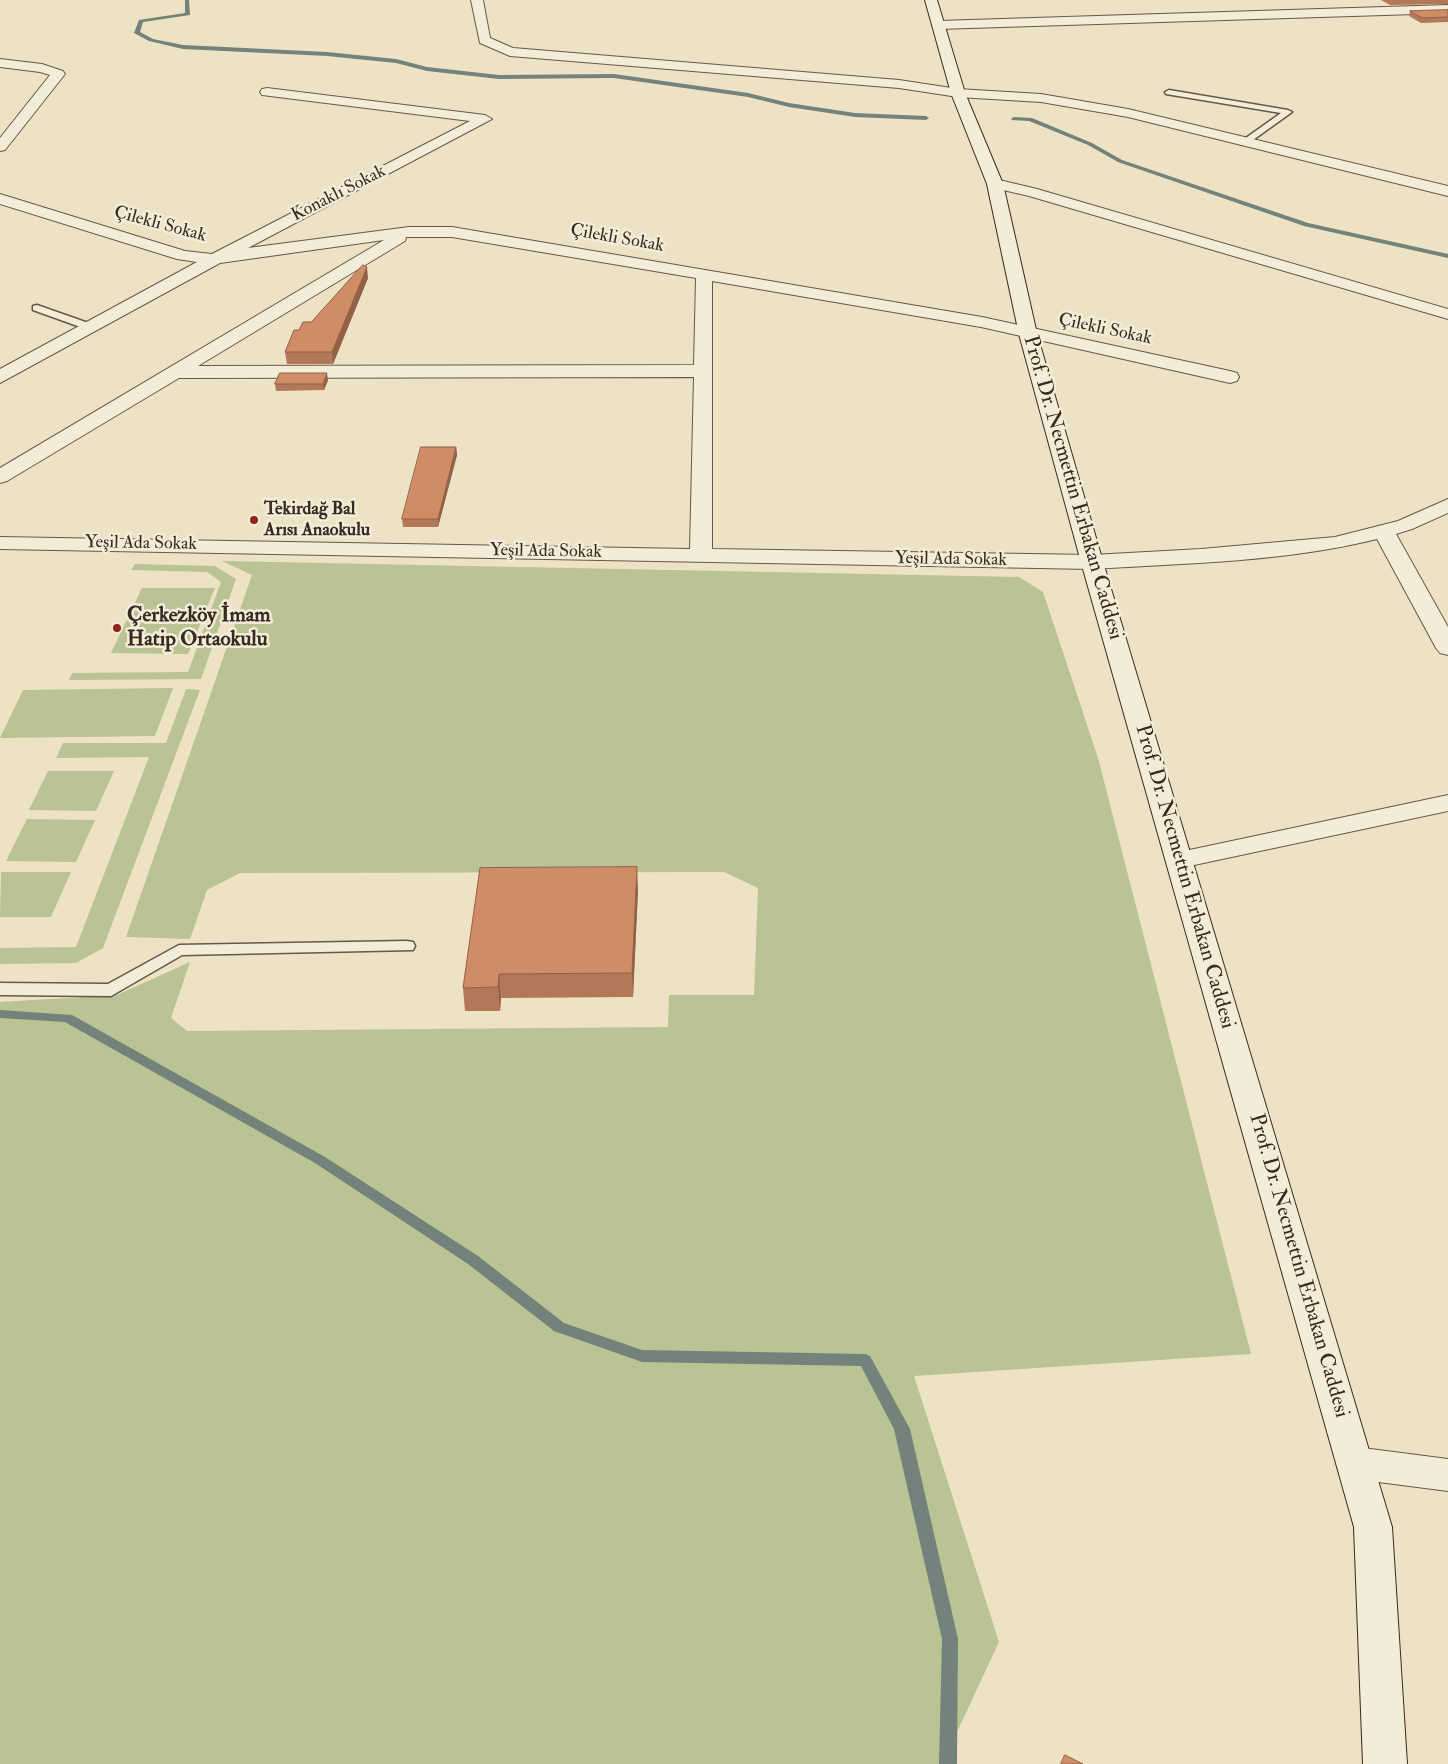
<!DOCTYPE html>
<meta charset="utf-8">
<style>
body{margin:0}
canvas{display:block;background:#ede2c3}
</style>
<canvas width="1448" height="1764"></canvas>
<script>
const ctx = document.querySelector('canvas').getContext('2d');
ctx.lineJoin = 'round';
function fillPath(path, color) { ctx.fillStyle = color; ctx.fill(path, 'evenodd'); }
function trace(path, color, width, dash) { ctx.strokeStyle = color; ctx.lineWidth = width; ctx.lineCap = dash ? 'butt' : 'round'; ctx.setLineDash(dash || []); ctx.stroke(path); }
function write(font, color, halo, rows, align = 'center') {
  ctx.font = font + ' "IM FELL Double Pica",serif'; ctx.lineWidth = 5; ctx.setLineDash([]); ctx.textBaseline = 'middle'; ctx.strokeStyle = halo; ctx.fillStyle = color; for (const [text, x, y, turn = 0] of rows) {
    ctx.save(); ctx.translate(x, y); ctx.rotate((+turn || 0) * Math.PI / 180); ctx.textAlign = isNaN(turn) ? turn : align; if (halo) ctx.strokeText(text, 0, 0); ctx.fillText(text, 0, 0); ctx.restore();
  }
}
const green = new Path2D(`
 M222,561L1019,577L1043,592L1098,758L1251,1354L914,1376L999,1642L942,1764H0V1002L117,995L190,962L171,1018L187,1031L668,1027L669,995H754L758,888L724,872L240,873L207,890L190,939L126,937L252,575Z
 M135,564L215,566L236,579L201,679L69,680L72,673L188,672L221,582L207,572L131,570Z
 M142,588H215L188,654L111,653Z
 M173,688L155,736L0,738L23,690Z
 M186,689L200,690L103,948L76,963L0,964V948L76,947L149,757L56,758L63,743H166Z
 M48,771H114L96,811L29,810Z
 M27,819L95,820L76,862L6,861Z
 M1,872H71L51,917H0Z`);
const stream = new Path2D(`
 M185,0H189L190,15L143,22L140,32L153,39L183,45L327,52L396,59L427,67L499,75L614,74L748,93L789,103L855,113L926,116L929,118L926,120L855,117L789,107L748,97L614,78L499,79L427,71L396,63L327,56L183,49L149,41L134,33L139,20L185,13Z
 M1013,117L1032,118L1092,143L1122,160L1308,223L1448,254V258L1304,226L1118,162L1088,145L1029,121L1011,120Z
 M0,1010L72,1015L325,1157L478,1256L564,1323L642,1350L865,1354L870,1356L910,1429L958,1639L957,1764H939L942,1639L894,1429L861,1366L642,1362L554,1331L468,1264L315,1163L65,1022L0,1018Z`);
const lane = new Path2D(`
 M1169,90L1288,110L1292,112L1246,145L1243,144V140L1281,113L1166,94L1165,92Z
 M37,305L94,325L95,327L94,329H86L33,310V306Z
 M407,941L413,942L415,946L413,950L182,955L111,996L0,995V983L108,984L179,945Z`);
const street = new Path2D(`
 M471,0H483L490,38L513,48L899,80L958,89L1041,94L1128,109L1448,186V196L1128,117L1041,102L958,97L899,88L510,56L480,43Z
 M1448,5V13L938,29L932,25L938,21Z
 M0,59L42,64L63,71L65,74L5,150L0,151V138L50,75L40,72L0,67Z
 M267,88L485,115L492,119L248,248L409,227H452L982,317L1230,371L1237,373L1239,377L1237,381L1230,383L981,327L712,281V549L1092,555L1201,549L1335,537L1398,521L1448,499V513L1412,529L1396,534L1448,627V655L1440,653L1436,648L1377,539C1285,562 1187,563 1092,569L0,549V537L690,549L694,377L179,378L7,481L0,483V468L384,240L220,263L0,383V369L197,262L177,259L0,204V194L185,251L212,254L470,121L262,95L260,92L262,89ZM406,237H452L696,278L694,365L198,366L405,241Z
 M995,179L1037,189L1448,309V319L1029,196L990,187L987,184Z
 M1448,795V811L1180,868L1170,866L1166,860L1170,854L1180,852Z
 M1355,1447L1448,1459V1491L1355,1479L1342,1474L1336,1463L1342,1452Z`);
const secondary = new Path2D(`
 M925,0H937L965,93L1003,184L1037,334L1103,562L1392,1527L1407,1764H1363L1354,1527L1081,562L1019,334L987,184L951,93Z`);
const wall = new Path2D(`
 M1381,0H1448V4L1390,5Z
 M1448,10V22L1421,23L1409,16L1410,11Z
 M368,278L333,364H287L285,352L299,330L311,322Z
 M328,380L324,390L276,391L275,384Z
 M456,447L457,455L438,527H403L402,519Z
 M638,890L633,997L501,998L500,1011H465L463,988Z`);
const shadedWall = new Path2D(`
 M367,267L368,278L333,364L332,352Z
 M327,373L328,380L324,390L323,384Z
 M456,447L457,455L438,527V519Z
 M637,867L638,890L633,997L632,973Z
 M499,974L501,998L500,1011L498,987Z`);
const building = new Path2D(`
 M1448,10V17L1422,18L1410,11Z
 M363,265L367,267L332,352H285L294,330H299L303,322H311Z
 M280,373H327L323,384H275Z
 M421,447H456L438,519H402Z
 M637,867L632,973L499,974L498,987L463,988L480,868Z
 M1065,1755L1083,1764H1061Z`);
const markers = [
 [254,520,5,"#8f2418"],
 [117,628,5,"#8f2418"]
];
const farStreetnames = [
 ["Konaklı Sokak",339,194,-27],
 ["Çilekli Sokak",160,225,15],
 ["Çilekli Sokak",617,239,10],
 ["Çilekli Sokak",1105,330,12],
 ["Yeşil Ada Sokak",141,544,1],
 ["Yeşil Ada Sokak",546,552,1],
 ["Yeşil Ada Sokak",951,560,1]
];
const farPoinames = [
 ["Tekirdağ Bal",264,510],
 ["Arısı Anaokulu",264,531]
];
const streetNames = [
 ["Prof. Dr. Necmettin Erbakan Caddesi",1072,488,74],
 ["Prof. Dr. Necmettin Erbakan Caddesi",1184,877,74],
 ["Prof. Dr. Necmettin Erbakan Caddesi",1298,1266,74]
];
const poiNames = [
 ["Çerkezköy İmam",127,616],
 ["Hatip Ortaokulu",127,640]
];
fillPath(green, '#b9c393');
fillPath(stream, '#73827a');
trace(lane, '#66584a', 3);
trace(street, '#66584a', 2);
trace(secondary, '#392a21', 2);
fillPath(lane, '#f3ecd8');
fillPath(street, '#f3ecd8');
fillPath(secondary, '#f3ecd8');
fillPath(wall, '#b27858');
fillPath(shadedWall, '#916247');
fillPath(building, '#cf8c66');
trace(building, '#916247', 1);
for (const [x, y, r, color] of markers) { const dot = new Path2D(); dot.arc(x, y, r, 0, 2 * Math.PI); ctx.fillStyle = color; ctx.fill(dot); trace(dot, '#f3ecd8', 2); }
write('18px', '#392a21', '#f3ecd8', farStreetnames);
write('bold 18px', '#392a21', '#f3ecd8', farPoinames, 'left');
write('21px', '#392a21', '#f3ecd8', streetNames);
write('bold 21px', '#392a21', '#f3ecd8', poiNames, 'left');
</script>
